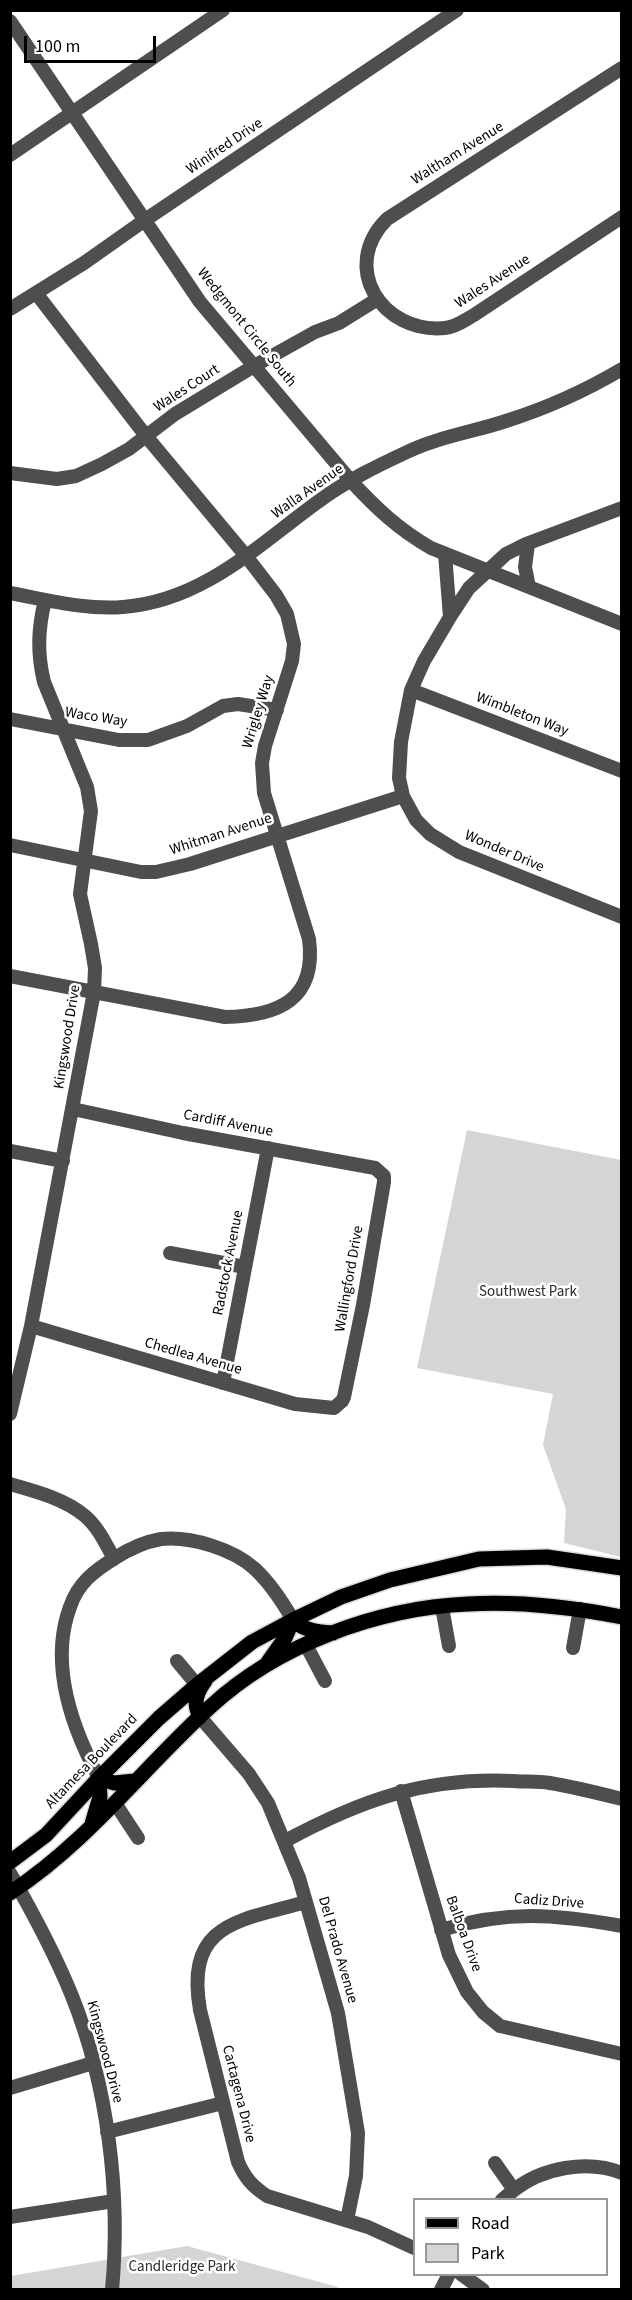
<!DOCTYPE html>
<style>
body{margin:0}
#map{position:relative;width:632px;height:2300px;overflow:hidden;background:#fff;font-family:"Source Sans 3",sans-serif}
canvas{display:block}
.frame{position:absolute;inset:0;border:12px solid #000;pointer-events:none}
.legend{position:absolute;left:413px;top:2198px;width:195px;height:78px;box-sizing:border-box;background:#fff;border:2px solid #999;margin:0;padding:8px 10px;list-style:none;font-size:18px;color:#000}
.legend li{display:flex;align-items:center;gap:12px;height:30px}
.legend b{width:30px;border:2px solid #999}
.scale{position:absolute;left:24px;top:36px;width:132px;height:27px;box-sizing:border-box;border:3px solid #000;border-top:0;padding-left:8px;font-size:18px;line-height:21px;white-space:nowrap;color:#000;-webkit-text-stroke:4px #fff;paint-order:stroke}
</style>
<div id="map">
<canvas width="632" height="2300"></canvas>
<div class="frame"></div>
<ul class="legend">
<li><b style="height:8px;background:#000"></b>Road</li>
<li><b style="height:16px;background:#d5d5d5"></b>Park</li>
</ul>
<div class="scale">100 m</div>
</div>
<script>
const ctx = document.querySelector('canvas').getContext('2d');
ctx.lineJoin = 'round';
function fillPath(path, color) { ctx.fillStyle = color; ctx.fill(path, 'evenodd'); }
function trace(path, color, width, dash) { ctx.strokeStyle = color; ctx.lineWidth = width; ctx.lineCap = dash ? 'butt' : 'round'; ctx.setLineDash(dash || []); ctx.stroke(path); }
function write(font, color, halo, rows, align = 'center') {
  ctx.font = font + ' "Source Sans 3",sans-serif'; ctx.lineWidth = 5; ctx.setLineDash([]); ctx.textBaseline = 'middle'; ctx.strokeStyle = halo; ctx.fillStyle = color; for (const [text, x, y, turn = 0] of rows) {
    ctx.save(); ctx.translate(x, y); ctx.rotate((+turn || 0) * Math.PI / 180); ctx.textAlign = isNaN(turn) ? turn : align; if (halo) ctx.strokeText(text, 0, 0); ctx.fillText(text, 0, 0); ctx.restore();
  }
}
const green = new Path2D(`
 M467,1130L621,1160V1557L564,1543L566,1509L543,1445L553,1394L417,1368Z
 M187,2246L338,2287L337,2290H11V2276Z`);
const minor = new Path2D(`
 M10,21L200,302L351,481C376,508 398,529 431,548L622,624
 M622,68L387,219C339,267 382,334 445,328C456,327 465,320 474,315L622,217
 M10,155L223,10
 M10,309L84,263L145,220L457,10
 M10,473L57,479L76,476L102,464L129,449L175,414L254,366L315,332L339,323L376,300
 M622,508L526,544L506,554L469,588L450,617L424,661L411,690L401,742L399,778L403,796L416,820L430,834L459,852L622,917
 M528,544L525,567L529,587
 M445,554L450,617
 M10,593C48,600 85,610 123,607C203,601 258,545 319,501C346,481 377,466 407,452C438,437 473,432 506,421C547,408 585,391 622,369
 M411,690L622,771
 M10,719L119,740H148L187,726L223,706L238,704L277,710
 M10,845L141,872H156L190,864L403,796
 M10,976L225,1017C278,1016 317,1000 309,939L264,793L262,763L265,746L292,661L294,644L287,614L276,595L246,556L146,436L36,293
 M10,1151L63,1161
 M170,1253L245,1267
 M31,1326L295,1404L334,1408L342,1401L344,1397L363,1305L384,1182V1176L375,1168L183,1133L73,1109
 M223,1383L268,1148
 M10,1414L31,1326L94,992L95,968L91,944L80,894L91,811L87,787L44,682C37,653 38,629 45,600
 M10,1484C35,1491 65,1499 85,1516C98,1527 106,1544 114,1559
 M442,1607L449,1646
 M306,1645L325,1681
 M573,1648L580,1609
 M177,1661L197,1685
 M200,1717L249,1774L268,1803L299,1878L338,2013L358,2133L356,2176L347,2220
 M99,1778C72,1728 49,1664 70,1607C78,1583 94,1571 115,1558C129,1549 144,1542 161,1539C191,1536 233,1549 255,1569C271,1584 282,1601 293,1620
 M401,1791L449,1955L467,1992L483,2012L500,2026L622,2054
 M115,1803L138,1838
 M285,1841C361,1800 425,1777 513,1781C525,1782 537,1781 550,1783C574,1787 598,1793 622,1799
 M10,1873C33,1913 55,1954 72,1996C108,2086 121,2194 112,2290
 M306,1902C238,1921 185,1923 200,2010L238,2162C245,2178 252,2186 267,2196L368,2227L414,2248
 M441,1930C507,1910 555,1914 622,1926
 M10,2088L93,2063
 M107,2132L223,2103
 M495,2163L514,2190L502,2200
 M514,2190C542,2168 587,2159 622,2173
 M10,2217L114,2201
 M461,2274L483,2290
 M441,2290L449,2274`);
const major = new Path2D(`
 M268,1662L285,1638L293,1620C304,1631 319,1632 333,1633
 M200,1717C193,1703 196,1693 205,1681
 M92,1824L100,1797L99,1778L114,1783L135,1781
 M10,1862L46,1835L99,1778L159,1718L197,1685L252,1642L293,1620L341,1597L390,1580L479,1559L547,1557L622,1568
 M10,1893C87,1843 143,1768 210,1707C277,1645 377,1608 468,1604C519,1601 571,1607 622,1617`);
const streetNames = [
 ["Winifred Drive",225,147,-34],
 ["Waltham Avenue",458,154,-32],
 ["Wales Avenue",493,282,-33],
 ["Wedgmont Circle South",246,328,51],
 ["Wales Court",187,389,-33],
 ["Walla Avenue",308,492,-35],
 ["Wrigley Way",259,712,-73],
 ["Wimbleton Way",522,715,21],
 ["Waco Way",96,718,9],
 ["Whitman Avenue",221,835,-18],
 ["Wonder Drive",504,852,23],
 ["Kingswood Drive",68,1037,-81],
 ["Cardiff Avenue",228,1124,11],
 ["Radstock Avenue",229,1263,-79],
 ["Wallingford Drive",350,1279,-80],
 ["Chedlea Avenue",193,1357,16],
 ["Altamesa Boulevard",92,1762,-46],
 ["Cadiz Drive",549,1902,4],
 ["Balboa Drive",463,1934,70],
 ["Del Prado Avenue",337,1950,74],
 ["Kingswood Drive",104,2052,75],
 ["Cartagena Drive",238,2094,76]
];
const parkNames = [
 ["Southwest Park",528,1293],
 ["Candleridge Park",182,2268]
];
fillPath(green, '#d5d5d5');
trace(major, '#dbdbdb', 18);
trace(minor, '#4e4e4e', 14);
trace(major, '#000', 15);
write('15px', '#000', '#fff', streetNames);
write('15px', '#2c2c2c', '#fff', parkNames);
</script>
